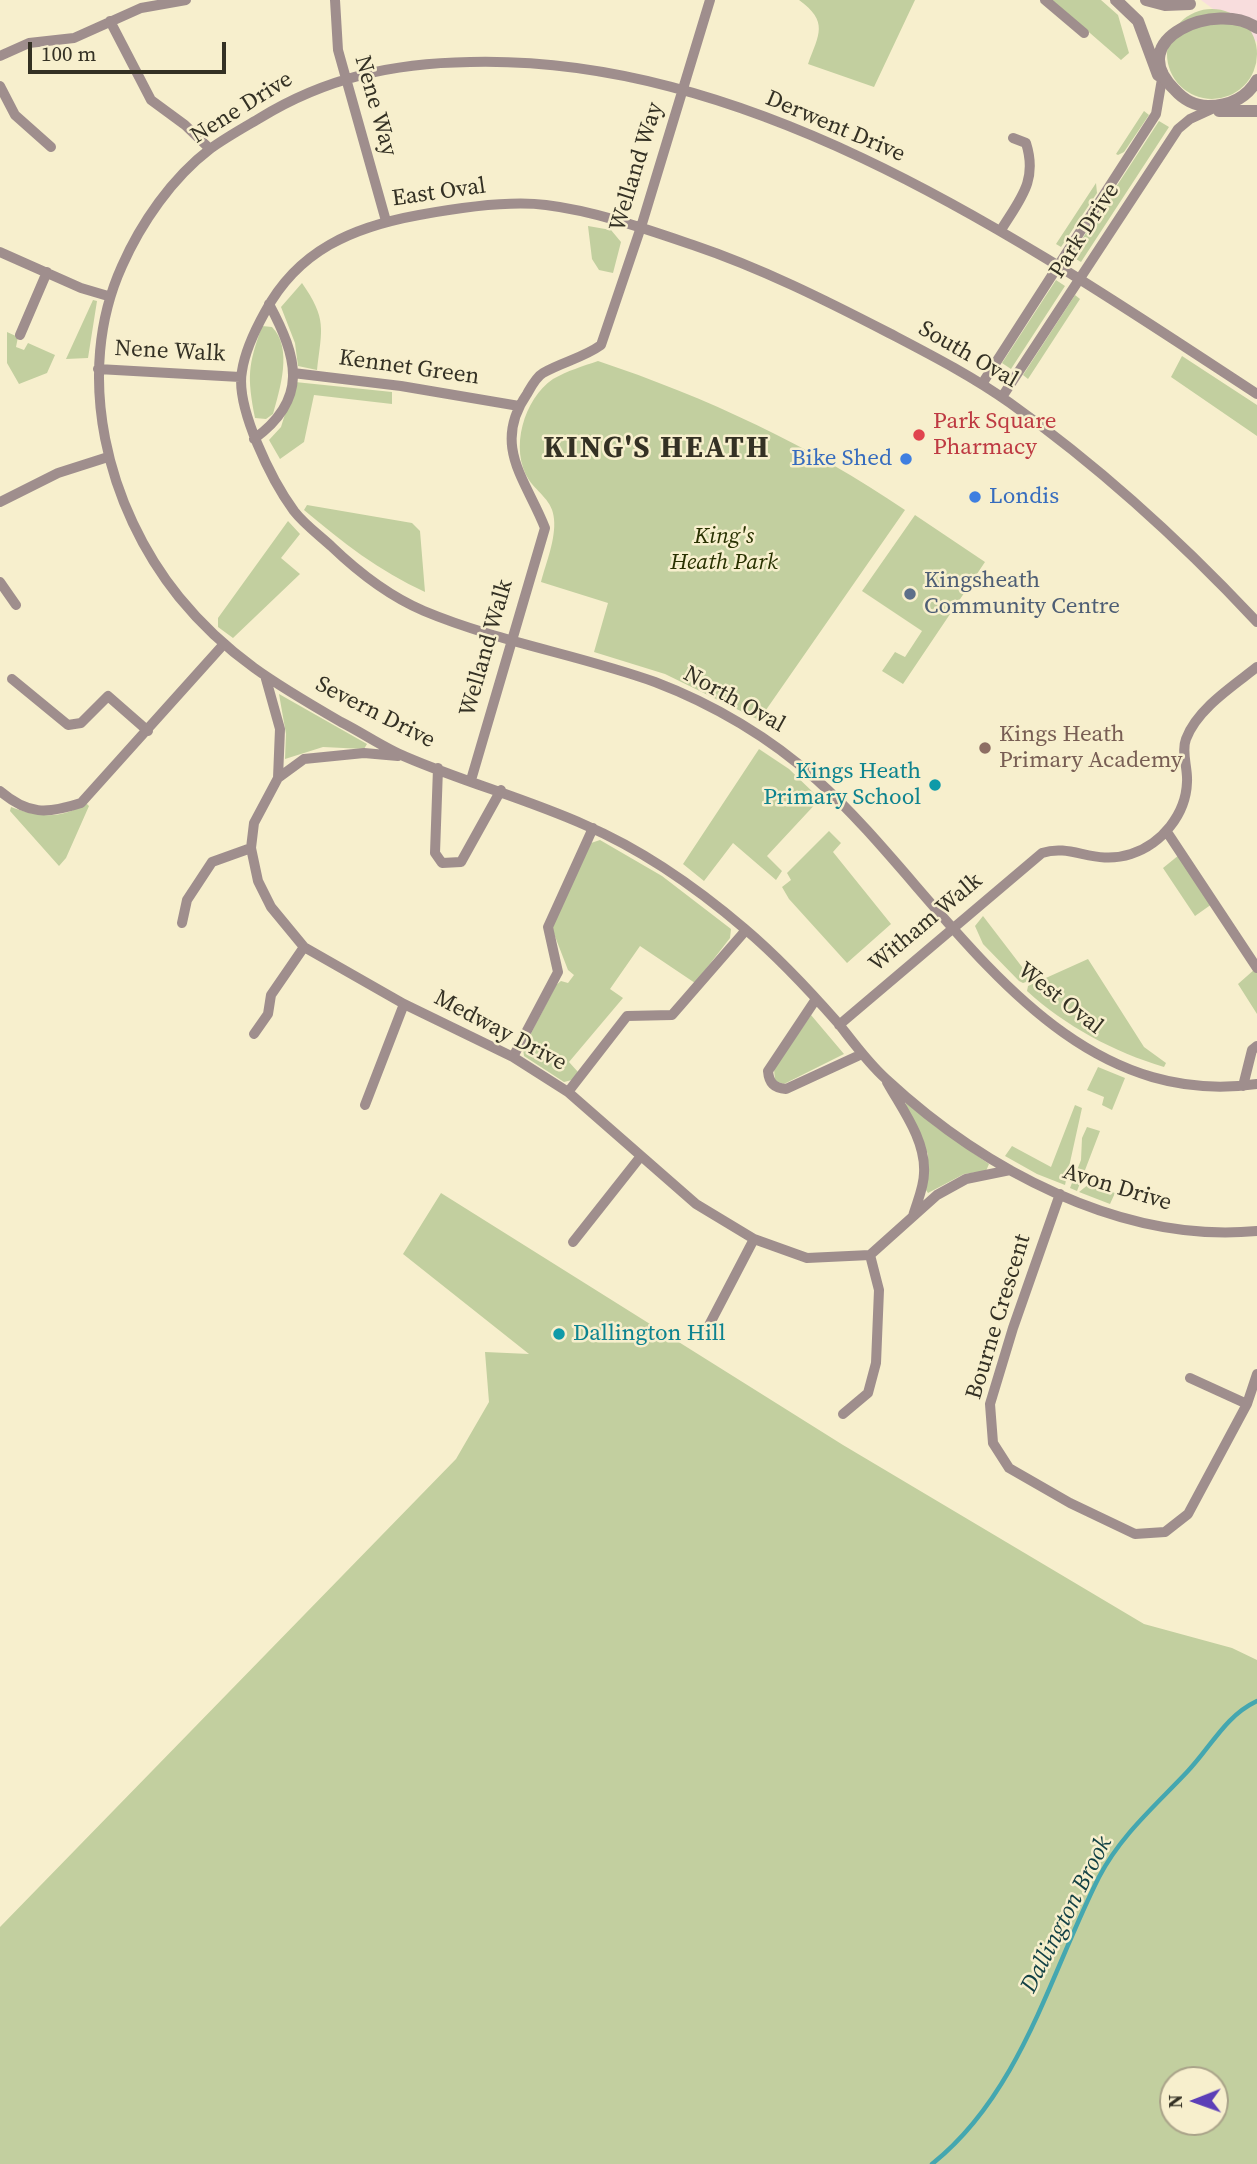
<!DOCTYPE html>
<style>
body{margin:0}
#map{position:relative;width:1257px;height:2164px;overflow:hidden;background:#f7efcd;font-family:"Source Serif 4",serif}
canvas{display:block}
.north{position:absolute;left:1159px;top:2066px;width:70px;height:70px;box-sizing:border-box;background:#f7efcd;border:2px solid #a9a389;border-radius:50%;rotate:269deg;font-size:19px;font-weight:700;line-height:28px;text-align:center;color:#343124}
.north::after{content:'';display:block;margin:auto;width:24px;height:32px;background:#5c3fb7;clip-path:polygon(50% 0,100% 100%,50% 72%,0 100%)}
.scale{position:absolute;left:28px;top:42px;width:198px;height:32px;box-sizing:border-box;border:4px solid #343124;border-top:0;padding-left:9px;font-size:21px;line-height:24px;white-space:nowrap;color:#343124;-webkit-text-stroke:5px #f7efcd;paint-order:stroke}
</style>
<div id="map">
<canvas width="1257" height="2164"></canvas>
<div class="north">N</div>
<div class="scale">100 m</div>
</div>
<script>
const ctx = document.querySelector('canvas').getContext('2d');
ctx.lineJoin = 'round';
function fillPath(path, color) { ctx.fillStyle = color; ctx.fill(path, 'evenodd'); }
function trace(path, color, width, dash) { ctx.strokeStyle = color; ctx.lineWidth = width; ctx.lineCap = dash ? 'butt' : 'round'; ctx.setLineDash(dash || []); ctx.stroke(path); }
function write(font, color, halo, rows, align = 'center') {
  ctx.font = font + ' "Source Serif 4",serif'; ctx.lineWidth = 5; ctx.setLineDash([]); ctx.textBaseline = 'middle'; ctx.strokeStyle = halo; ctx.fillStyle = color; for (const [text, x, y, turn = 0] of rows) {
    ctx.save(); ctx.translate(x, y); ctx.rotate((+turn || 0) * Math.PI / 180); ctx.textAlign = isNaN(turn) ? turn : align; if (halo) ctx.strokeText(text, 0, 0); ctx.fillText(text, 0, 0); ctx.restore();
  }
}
const industrial = new Path2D(`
 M1201,0H1257V42Z`);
const green = new Path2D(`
 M799,0H915L874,87L808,64C819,34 829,22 799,0Z
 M1052,0H1101L1118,15L1129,53L1121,60Z
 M1167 54a45 45 0 1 1 90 0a45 45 0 1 1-90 0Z
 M1144,111L1149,115L1124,152L1118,155L1116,154Z
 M1159,121L1169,127L1081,262L1071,256Z
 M1096,183L1097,193L1061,247L1056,244Z
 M588,226L611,230L621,242L613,273L599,270L592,259Z
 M1056,280L1065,286L1011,369L1002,363Z
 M302,283C327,319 322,328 317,370L298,366L295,343L281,307Z
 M1075,295L1080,299L1028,379L1023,375Z
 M93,300L97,301L88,358L66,359Z
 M262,326L272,327C293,348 280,389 273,414L266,419L255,418C247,376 248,366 262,326Z
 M7,332L18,337L16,347L24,350L28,343L55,355L47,373L19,384L7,363Z
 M1182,356L1257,405V436L1171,377Z
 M598,361C706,397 811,446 905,510L759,720L665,674L594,652L608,603L541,582C546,563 556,539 554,519C553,501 538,493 529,480C509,449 524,399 553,379C567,371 583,366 598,361Z
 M295,382L392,392V404L314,395L304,442L280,459L269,440L281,427Z
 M307,505L412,523L420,531L425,592C379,571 342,542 304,510Z
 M915,515L985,562L903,684L882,671L895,652L905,657L922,631L862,591Z
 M288,521L300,534L281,558L300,574L233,638L218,627V618Z
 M279,694L367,744L364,749L323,747L285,759L286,734Z
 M759,749L789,769L820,799L767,856L782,871L776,880L733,843L704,881L683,864Z
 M86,803L89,806L66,858L59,866L10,811L11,807C37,817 62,820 86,803Z
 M829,831L841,843L833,852L891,924L847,963L789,899L782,887L791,880L787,873Z
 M600,840L662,876L731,929L730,938L695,983L640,946L610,989L623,998L569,1062L578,1072L572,1080L564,1082L524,1056L523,1049L556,985L561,981L568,983L574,975L568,970L551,926L591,843Z
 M1179,855L1212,904L1195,916L1163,868Z
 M983,916L1032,980L1023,983L1019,981L983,944L975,926Z
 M1088,959L1144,1047L1166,1063L1164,1067C1114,1052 1065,1026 1027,991L1028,986Z
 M1255,969L1257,972V1014L1238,984Z
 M811,1015L844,1054L784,1084L775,1081L774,1069Z
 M1098,1067L1125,1078L1112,1110L1102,1105L1104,1097L1087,1090Z
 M907,1102L936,1127L989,1164L986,1171L964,1174L928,1193L926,1190L928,1154L904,1105Z
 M1075,1105L1082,1108L1065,1185L1037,1174L1005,1156L1012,1146L1051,1167Z
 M1087,1127L1100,1131L1077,1191L1070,1188L1081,1160L1082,1138Z
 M1089,1184L1115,1193L1110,1204L1079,1192Z
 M441,1193L843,1445L1144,1624L1232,1648L1257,1660V2164H0V1927L456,1459L489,1402L485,1352L529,1354L403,1254ZM1173,2080H1215V2122H1173Z`);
const stream = new Path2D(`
 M932,2164C1021,2093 1050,1974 1099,1877C1121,1835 1155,1806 1187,1772C1211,1747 1225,1716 1257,1701`);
const minor = new Path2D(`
 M335,0L338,50L386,221
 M1045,0L1084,33
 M110,21L151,100L185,125L210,149
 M0,56L29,43L74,38L141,8L186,0
 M0,86L15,115L51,147
 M1001,230C1020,199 1038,181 1026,143L1013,138
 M0,252L81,288L108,296
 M20,335L47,272
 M98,369L240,377
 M293,373L401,386L519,406
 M982,384L1156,114L1163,73
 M1257,394C1026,243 757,55 470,62C393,63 325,78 260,118C243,128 225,138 210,149C172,178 141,223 122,266C73,374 107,508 179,597C227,656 277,685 341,722C363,733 384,748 406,757C464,782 527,799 585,825C643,850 697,888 745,929C778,957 809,990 838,1023C853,1042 868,1063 886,1079C983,1169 1121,1244 1257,1231
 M1002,397L1178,129L1190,119L1214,108
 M254,439C309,399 298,358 269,304
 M0,502L58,473L108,457
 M0,582L16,605
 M1257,622C1182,542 1100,467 1010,403C972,376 931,355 889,333C825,300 761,268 693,245C646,229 595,211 546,205C508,200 457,208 419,215C353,227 298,250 265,312C255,330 245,351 242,371C235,407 272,481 294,511C304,524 319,535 331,546C357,571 391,597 424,611C498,642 580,655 655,682C713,704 771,738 817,780C946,896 1051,1113 1257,1084
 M12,679L68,725L81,723L108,696L148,731
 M266,679L280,729L278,778L254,823L251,848L258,881L271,907L304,947L404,1004L513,1057L568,1092L696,1204L754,1239L807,1258L870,1255
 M438,768L435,853L442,863L461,862L501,790
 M278,778L304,759L364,753L398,756
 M471,780L545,528C527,481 491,446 527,394C531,387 536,377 543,373C562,362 583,358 601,345L641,227L710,0
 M0,791C28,815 47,814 81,803L223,645
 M1167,832L1257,968
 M182,923L187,900L212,862L251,848
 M816,999L768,1071C769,1083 774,1088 786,1089L862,1054
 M839,1025L1042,853C1072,843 1094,866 1131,854C1162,844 1186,814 1187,782C1188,768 1181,752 1186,739C1197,709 1233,686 1257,667
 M254,1034L268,1014L271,995L304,947
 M513,1057L558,972L548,927L593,828
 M887,1082C902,1109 926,1140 924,1173C924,1187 917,1202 913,1216
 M1243,1086L1252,1050L1257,1046
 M568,1092L627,1016L672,1015L746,930
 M365,1105L404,1004
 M1060,1194L1013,1328L990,1404L993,1443L1009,1468L1070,1503L1135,1534L1165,1532L1188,1514L1247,1404L1257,1374
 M573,1242L641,1156
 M870,1255L937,1195L966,1179L1010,1170
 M707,1329L754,1239
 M1190,1378L1247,1404
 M843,1414L868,1393L876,1363L879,1290L870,1255`);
const tertiary = new Path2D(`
 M1116,0L1138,21L1158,75
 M1146,0L1165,5L1190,4
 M1257,28C1218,0 1121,38 1175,90C1183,99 1195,106 1208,106C1228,106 1246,99 1257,80
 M1219,111H1257`);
const markers = [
 [919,435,7,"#e0444e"],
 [906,459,7,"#3f7fe0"],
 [975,497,7,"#3f7fe0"],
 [910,594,7,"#5c6f8a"],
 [985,748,7,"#8d6e63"],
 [935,785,7,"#0f9aa8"],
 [559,1334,7,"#0f9aa8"]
];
const streetNames = [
 ["Nene Way",375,106,74],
 ["Nene Drive",242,108,-32],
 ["Derwent Drive",835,127,23],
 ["Welland Way",637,167,-73],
 ["East Oval",439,193,-8],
 ["Park Drive",1085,231,-57],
 ["Nene Walk",170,352,3],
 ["South Oval",968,355,30],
 ["Kennet Green",409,368,8],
 ["Welland Walk",487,648,-74],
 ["North Oval",734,700,29],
 ["Severn Drive",375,713,27],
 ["Witham Walk",926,923,-40],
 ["West Oval",1060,999,38],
 ["Medway Drive",500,1031,28],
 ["Avon Drive",1117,1188,17],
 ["Bourne Crescent",999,1317,-73]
];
const healthNames = [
 ["Park Square",933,422],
 ["Pharmacy",933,448]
];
const shopNames = [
 ["Bike Shed",892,459],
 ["Londis",989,497,"left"]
];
const parkNames = [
 ["King's",724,537],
 ["Heath Park",724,563]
];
const serviceNames = [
 ["Kingsheath",924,581],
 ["Community Centre",924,607]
];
const educationNames = [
 ["Kings Heath",999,735],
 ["Primary Academy",999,761]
];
const cultureNames = [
 ["Kings Heath",921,772],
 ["Primary School",921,798],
 ["Dallington Hill",573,1334,"left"]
];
const waterNames = [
 ["Dallington Brook",1067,1915,-63]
];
const districtNames = [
 ["KING'S HEATH",657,449]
];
fillPath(industrial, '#f8dddd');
fillPath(green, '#c2cf9f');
trace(stream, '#44a7b0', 4.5);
trace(minor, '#9f8e8d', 10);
trace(tertiary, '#9f8e8d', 12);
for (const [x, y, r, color] of markers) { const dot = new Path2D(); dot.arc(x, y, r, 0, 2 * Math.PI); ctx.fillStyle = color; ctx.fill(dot); trace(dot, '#f7efcd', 2.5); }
write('23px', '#343124', '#f7efcd', streetNames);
write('23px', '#be3a42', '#f7efcd', healthNames, 'left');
write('23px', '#366cbe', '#f7efcd', shopNames, 'right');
write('italic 23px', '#283100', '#f7efcd', parkNames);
write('23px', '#4e5e75', '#f7efcd', serviceNames, 'left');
write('23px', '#785e54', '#f7efcd', educationNames, 'left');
write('23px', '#0d838f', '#f7efcd', cultureNames, 'right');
write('italic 24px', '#134145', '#f7efcd', waterNames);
ctx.letterSpacing = '2px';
write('bold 30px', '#343124', '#f7efcd', districtNames);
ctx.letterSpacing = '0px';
</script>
